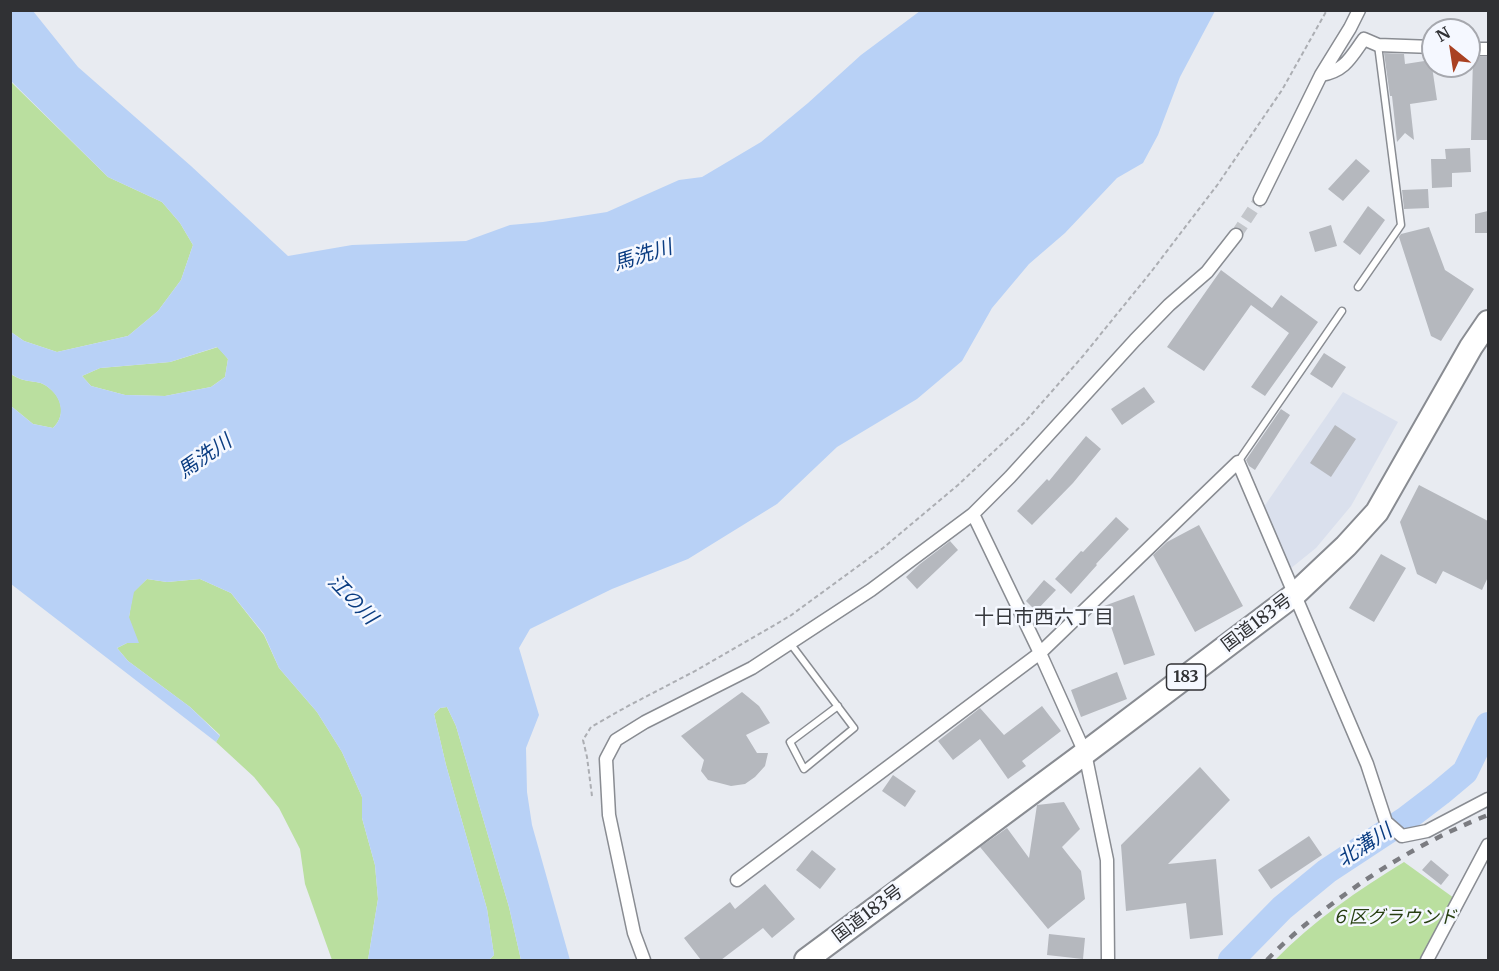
<!DOCTYPE html>
<meta charset="utf-8">
<style>
body{margin:0}
#map{position:relative;width:1499px;height:971px;overflow:hidden;background:#e8ebf1;font-family:Merriweather,serif}
canvas{display:block}
.frame{position:absolute;inset:0;border:12px solid #303134;pointer-events:none}
.north{position:absolute;left:1421px;top:18px;width:60px;height:60px;box-sizing:border-box;background:#f5f8ff;border:2px solid #a6a8ae;border-radius:50%;rotate:330deg;font-size:16px;font-weight:700;line-height:24px;text-align:center;color:#303134}
.north::after{content:'';display:block;margin:auto;width:21px;height:27px;background:#a94122;clip-path:polygon(50% 0,100% 100%,50% 72%,0 100%)}
</style>
<div id="map">
<canvas width="1499" height="971"></canvas>
<div class="frame"></div>
<div class="north">N</div>
</div>
<script>
const ctx = document.querySelector('canvas').getContext('2d');
ctx.lineJoin = 'round';
function fillPath(path, color) { ctx.fillStyle = color; ctx.fill(path, 'evenodd'); }
function trace(path, color, width, dash) { ctx.strokeStyle = color; ctx.lineWidth = width; ctx.lineCap = dash ? 'butt' : 'round'; ctx.setLineDash(dash || []); ctx.stroke(path); }
function write(font, color, halo, rows, align = 'center') {
  ctx.font = font + ' Merriweather,"Noto Sans JP",serif'; ctx.lineWidth = 5; ctx.setLineDash([]); ctx.textBaseline = 'middle'; ctx.strokeStyle = halo; ctx.fillStyle = color; for (const [text, x, y, turn = 0] of rows) {
    ctx.save(); ctx.translate(x, y); ctx.rotate((+turn || 0) * Math.PI / 180); ctx.textAlign = isNaN(turn) ? turn : align; if (halo) ctx.strokeText(text, 0, 0); ctx.fillText(text, 0, 0); ctx.restore();
  }
}
const built = new Path2D(`
 M1343,392L1398,422L1351,506L1316,548L1285,573L1259,514Z`);
const green = new Path2D(`
 M10,81L108,177L162,202L180,223L193,245L181,280L158,311L128,336L57,352L24,341L11,332Z
 M218,347L228,359L225,377L211,387L165,396L125,395L91,386L82,376L100,368L170,362Z
 M10,374C15,376 19,379 24,380C30,382 37,381 43,384C61,393 68,414 53,428L33,424L11,406Z
 M147,579L167,582L200,579L231,593L264,635L279,668L317,712L342,752L362,797V818L375,865L378,899L368,960H332L305,884L300,849L279,808L254,777L216,742L220,735L190,707L128,661L117,648L127,643L129,617L133,592Z
 M447,707L456,726L509,907L521,960H489L494,955L487,909L446,765L434,714L440,708Z
 M1404,862L1454,898L1420,960H1275C1313,921 1358,890 1404,862Z`);
const water = new Path2D(`
 M11,10L33,11L78,67L191,166L288,256L352,245L466,241L510,225L543,222L607,212L679,180L702,177L761,142L808,103L861,55L920,11H1215L1180,77L1158,135L1143,163L1117,178L1065,233L1029,264L992,308L962,361L917,399L837,447L777,504L688,559L612,589L530,629L519,648L539,715L526,748L527,792L532,825L570,960H521L509,907L456,726L447,707L440,708L434,714L446,765L487,909L494,955L489,960H368L378,899L375,865L362,818V797L342,752L317,712L279,668L264,634L231,593L200,579L167,582L147,579L134,592L129,617L139,643H127L117,648L128,661L190,707L220,736L216,742L11,584V406L33,424L53,428C68,414 60,393 43,384C37,381 30,382 24,380C19,379 15,376 11,374V332L24,341L57,352L128,336L158,311L181,280L193,245L180,223L162,202L108,177L11,81ZM217,347L228,359L225,377L211,387L165,396L125,395L91,386L82,376L100,368L170,362Z`);
const river = new Path2D(`
 M1231,960L1282,908L1327,871L1406,819L1440,793L1465,772L1488,725`);
const building = new Path2D(`
 M1384,53L1404,54L1405,64L1431,60L1437,100L1410,104L1414,140L1405,133L1397,142L1392,96H1390Z
 M1473,57H1488V140H1471Z
 M1470,148L1471,172L1452,173V187L1432,188L1431,159H1446L1445,149Z
 M1356,159L1370,171L1343,201L1328,189Z
 M1428,189L1429,208L1404,209L1402,190Z
 M1368,206L1385,220L1360,255L1343,242Z
 M1488,211V233H1475V214Z
 M1331,225L1337,246L1315,252L1309,232Z
 M1429,227L1445,270L1474,289L1441,341L1431,336L1399,237L1401,234Z
 M1221,270L1272,308L1281,295L1318,322L1265,396L1251,387L1289,333L1251,305L1204,371L1167,347Z
 M1324,353L1346,367L1332,388L1310,374Z
 M1144,387L1155,402L1122,425L1111,409Z
 M1281,409L1290,415L1255,470L1249,466L1246,460Z
 M1335,425L1356,439L1331,477L1310,463Z
 M1086,436L1101,449L1073,483L1032,525L1017,511L1047,479L1049,481Z
 M1419,485L1488,521V577L1482,590L1443,571L1436,584L1417,574L1400,522Z
 M1116,517L1129,529L1096,564L1097,565L1071,594L1055,579L1081,551L1083,552Z
 M1199,525L1243,606L1195,632L1153,555L1167,542Z
 M950,541L958,550L917,589L906,577L920,564Z
 M1381,554L1406,568L1374,622L1349,608Z
 M1044,580L1056,590L1036,611L1026,601Z
 M1134,595L1155,655L1124,665L1104,606Z
 M1117,672L1127,699L1081,717L1071,690Z
 M742,692L759,706L770,723L746,735L757,753H768L765,766L755,777L745,784L731,786L708,780L701,771L704,760L681,736Z
 M1042,706L1061,731L1022,761L1026,766L1008,779L980,739L953,760L938,741L980,708L1004,735Z
 M1200,767L1230,800L1168,864L1216,859L1223,935L1190,939L1186,903L1126,911L1121,845Z
 M893,775L916,791L905,807L882,791Z
 M1064,802L1080,829L1062,847L1081,871L1085,899L1048,929L980,847L1007,828L1029,858L1037,805Z
 M1309,836L1322,855L1271,889L1258,870Z
 M812,850L836,869L820,889L796,870Z
 M1431,860L1449,875L1441,885L1422,870Z
 M765,884L795,919L772,938L763,928L721,960H701L684,938L730,902L735,909Z
 M1049,934L1085,938L1083,959L1047,955Z`);
const streetTunnel = new Path2D(`
 M1236,235L1260,199`);
const path = new Path2D(`
 M592,796L587,757L583,740L591,727L628,706L697,670L790,616L883,548L958,485L1024,423L1083,356L1151,272L1218,184L1282,90L1327,10`);
const lane = new Path2D(`
 M1358,287L1401,225L1378,45
 M1238,462L1342,311
 M790,643L854,728L804,769L790,742L838,706`);
const street = new Path2D(`
 M1469,49H1488
 M1321,75C1345,71 1351,57 1364,39L1378,45L1433,47
 M1260,199L1321,75L1350,28L1359,10
 M973,514L1040,653L1085,753L1107,860L1108,960
 M737,880L1040,653L1238,462L1367,764L1386,822L1402,836L1427,831L1488,799
 M644,960L634,933L609,815L606,759L616,740L645,722L752,668L871,590L973,514L1010,477L1135,340L1169,305L1207,272L1236,235
 M1427,960L1488,845`);
const highway = new Path2D(`
 M806,960L1085,753L1294,595L1346,546L1377,512L1471,347L1488,322`);
const rail = new Path2D(`
 M1267,960C1289,937 1314,917 1340,898C1386,864 1435,836 1488,815`);
const shields = [
 [1186,677,39]
];
const shieldNames = [
 ["183",1186,677]
];
const streetNames = [
 ["国道183号",1257,623,-37],
 ["国道183号",868,914,-37]
];
const parkNames = [
 ["６区グラウンド",1394,918]
];
const waterNames = [
 ["馬洗川",643,256,-17],
 ["馬洗川",205,457,-35],
 ["江の川",352,600,46],
 ["北溝川",1365,846,-33]
];
const neighbourhoodNames = [
 ["十日市西六丁目",1044,618]
];
fillPath(built, '#dae0ed');
fillPath(green, '#badf9f');
fillPath(water, '#b8d1f6');
trace(river, '#b8d1f6', 26);
fillPath(building, '#b5b8be');
trace(streetTunnel, '#c3c6cb', 12, [12, 6]);
trace(lane, '#898c92', 9);
trace(street, '#898c92', 15);
trace(highway, '#898c92', 26);
trace(path, '#acaeb3', 2, [4.5, 3]);
trace(lane, '#fff', 6);
trace(street, '#fff', 12);
trace(highway, '#fff', 22);
trace(rail, '#7b7c81', 4.5, [8, 8]);
for (const [x, y, w] of shields) { const box = new Path2D(); box.roundRect(x - w / 2, y - 13, w, 26, 4.5); ctx.fillStyle = '#f5f8ff'; ctx.fill(box); trace(box, '#303134', 1.5); }
write('bold 16px', '#303134', null, shieldNames);
write('18px', '#303134', '#f5f8ff', streetNames);
write('italic 18px', '#273f11', '#f5f8ff', parkNames);
write('italic 20px', '#0b3d82', '#f5f8ff', waterNames);
write('20px', '#36383d', '#f5f8ff', neighbourhoodNames);
</script>
